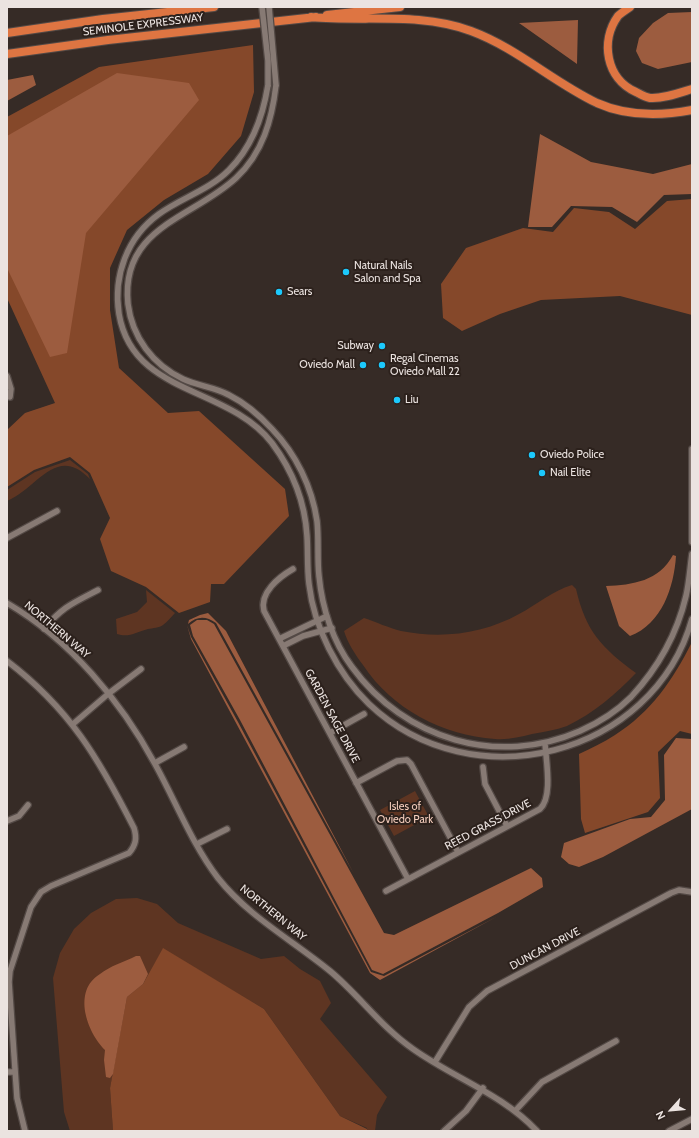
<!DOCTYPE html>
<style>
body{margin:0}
#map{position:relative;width:699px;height:1138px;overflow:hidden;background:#362b26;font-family:Cabin,sans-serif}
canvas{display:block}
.frame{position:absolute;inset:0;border:8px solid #ebe3e0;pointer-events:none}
.north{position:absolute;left:651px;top:1090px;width:40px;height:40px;-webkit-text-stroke:3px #2c211c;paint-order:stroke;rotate:243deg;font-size:11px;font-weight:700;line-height:16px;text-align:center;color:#ebe3e0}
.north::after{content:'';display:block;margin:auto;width:14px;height:18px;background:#ebe3e0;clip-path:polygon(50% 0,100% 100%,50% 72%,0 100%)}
</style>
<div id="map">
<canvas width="699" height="1138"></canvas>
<div class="frame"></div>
<div class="north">N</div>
</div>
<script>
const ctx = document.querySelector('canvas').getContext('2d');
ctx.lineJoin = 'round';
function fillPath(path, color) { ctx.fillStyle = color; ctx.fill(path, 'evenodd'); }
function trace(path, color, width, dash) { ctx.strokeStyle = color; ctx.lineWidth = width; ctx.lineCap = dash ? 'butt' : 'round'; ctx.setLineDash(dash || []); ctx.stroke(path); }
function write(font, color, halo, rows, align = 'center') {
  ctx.font = font + ' Cabin,sans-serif'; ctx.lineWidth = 4; ctx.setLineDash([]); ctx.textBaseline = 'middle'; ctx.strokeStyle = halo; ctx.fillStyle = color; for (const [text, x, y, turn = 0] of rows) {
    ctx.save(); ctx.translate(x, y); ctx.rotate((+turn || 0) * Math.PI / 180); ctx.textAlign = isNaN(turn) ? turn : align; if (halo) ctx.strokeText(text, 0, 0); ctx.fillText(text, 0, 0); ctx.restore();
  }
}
const green = new Path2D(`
 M70,460L88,474L90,479C56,444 38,488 7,501V490L35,472Z
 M572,585L576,589C586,632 602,648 636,673C616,694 594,713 567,726C556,730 543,732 532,734C520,737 508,740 495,739C442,735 392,709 363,665C355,654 348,644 344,631L364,618C376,622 389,628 401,631C442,639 483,634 519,614C538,604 552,591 572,585Z
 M146,590L175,613C171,617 167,622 163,625C159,628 153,628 148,629C136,632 129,638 117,634L116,619L137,612L147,602Z
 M415,791L429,817L394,836L380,810Z
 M137,898L157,904L178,923L261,959L284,956L300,969L320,981L331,1003L320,1019L387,1097L377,1115L375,1131H367V1128L340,1116L264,1009L163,949L143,984L119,1043L110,1088L113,1131H70L64,1112L53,978L60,953L74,929L91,913L116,899Z`);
const forest = new Path2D(`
 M253,45L254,92L241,136L208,174L164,200L127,230L110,268V310L119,368L168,413L199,411L285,489L289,516L224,584H211L210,602L179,613L146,587L111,571L100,539L110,518L90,473L70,457L34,470L7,487V430L25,413L55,403L7,298V117L99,67Z
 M692,199V315L620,296L541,300L500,314L462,331L443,318L441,284L466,248L523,228L553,232L574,208L609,212L635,229L667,201Z
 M692,642V734L680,731L658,752L660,798L648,812L585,833L581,819L579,754C591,748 603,743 615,735C651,712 673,680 692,642Z
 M163,948L264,1009L340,1116L367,1129V1131H113L110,1088L127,997L143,984Z`);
const water = new Path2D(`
 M692,12V62L658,69L642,63L636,51L639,38L653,23L668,13Z
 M578,20L577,64L519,23Z
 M117,73L189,83L199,100L86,233L67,353L50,357L7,268V136Z
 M33,75L36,85L7,101V80Z
 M540,134L591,162L653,174L692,164V194L664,195L637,222L612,207L571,206L552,227H528Z
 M673,555L676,556C674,587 662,624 630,636L619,626L606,586C633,585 659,581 673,555Z
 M208,613L226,631L354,874L216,623C206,616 197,616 188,624L189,620L200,615Z
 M197,620H207L214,624L384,933L394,935L531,868L542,878L543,887L498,913L383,974L372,970L240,720L193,636L190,625Z
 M187,625L191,637L238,722L371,972L384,976L498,916L380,980L370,973L191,639Z
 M676,738L692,739V809L603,857L579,867L569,864L561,857L564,843L630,819L651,817L665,800L664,755Z
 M136,956H140L148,974L143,984L127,997L113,1074L110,1078L106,1077L104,1060L105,1050C87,1032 72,991 100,974C110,966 124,962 136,956Z`);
const minor = new Path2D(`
 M268,85C263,116 252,147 229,170C209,190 181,198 159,214C127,237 113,276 119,314C133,396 227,385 272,443C292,470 305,502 307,536C308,552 307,568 309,584C314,627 337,673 369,704C472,802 653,757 692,619
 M276,85C272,119 263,153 236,178C193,218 120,227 128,304C132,337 153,365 183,379C198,386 215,387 229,395C245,403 260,416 272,429C296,454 312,487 317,521C319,540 317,558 319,576C322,608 333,642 352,667C405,740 498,767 580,731C598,723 617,711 631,697C657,669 677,634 686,596C689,583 690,568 692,554
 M7,376L11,389L10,397
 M692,449V542
 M7,538L57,511
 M293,569C279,577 259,593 264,611L408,879
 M7,603C70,640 121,701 155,764C176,802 192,844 218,878C248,916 292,940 330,971C359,995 381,1027 413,1049C454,1078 502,1094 537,1131
 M44,629C62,607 73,603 98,590
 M279,639L327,616
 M283,646L303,636L332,628
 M7,661C70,709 99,759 134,828C137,838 136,845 129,853L51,886L41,892L31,907L10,971L9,982L17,1098L25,1131
 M73,724L108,694L141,669
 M330,733L364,714
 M155,763L184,747
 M483,767L485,784L507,826
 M356,783L397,761L407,760L411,764L458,852
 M7,821L19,816L28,805
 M197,844L227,829
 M386,891L540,809C553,797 546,761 545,743
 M435,1062L469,1007L487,991L671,893L679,890L692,892
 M7,1072H15
 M515,1111L542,1082L616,1041
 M444,1131L466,1111L483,1088
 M669,1131L692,1119`);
const highway = new Path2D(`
 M630,7C626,10 621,13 618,16C600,41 606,79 636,92C640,94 645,97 650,98C663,99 679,93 692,89
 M327,15L400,7
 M311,17C364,22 419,12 471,31C517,48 553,82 597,103C626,116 661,116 692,110
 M7,33L103,19L214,7
 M7,54L108,40L316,17`);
const minorBridge = new Path2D(`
 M262,7L268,61V85
 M269,7L276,85`);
const markers = [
 [346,272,4,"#1cc9fc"],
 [279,292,4,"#1cc9fc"],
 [382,346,4,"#1cc9fc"],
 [363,365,4,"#1cc9fc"],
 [382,365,4,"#1cc9fc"],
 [397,400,4,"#1cc9fc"],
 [532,455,4,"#1cc9fc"],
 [542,473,4,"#1cc9fc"]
];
const streetNames = [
 ["SEMINOLE EXPRESSWAY",143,25,-7],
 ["NORTHERN WAY",57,630,40],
 ["GARDEN SAGE DRIVE",332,716,62],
 ["REED GRASS DRIVE",488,825,-28],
 ["NORTHERN WAY",273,913,39],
 ["DUNCAN DRIVE",545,949,-28]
];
const poiNames = [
 ["Natural Nails",354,266],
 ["Salon and Spa",354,279],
 ["Sears",287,292],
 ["Subway",374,346,"right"],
 ["Regal Cinemas",390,359],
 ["Oviedo Mall 22",390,372],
 ["Oviedo Mall",355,365,"right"],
 ["Liu",405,400],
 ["Oviedo Police",540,455],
 ["Nail Elite",550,473]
];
const parkNames = [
 ["Isles of",405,807],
 ["Oviedo Park",405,820]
];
fillPath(green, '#5e3522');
fillPath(forest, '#85482a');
fillPath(water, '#9c5c3f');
trace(minor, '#534945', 8);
trace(highway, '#534945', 10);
trace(minor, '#877a74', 5.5);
trace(highway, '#de7542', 8);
trace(minorBridge, '#534945', 8, []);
trace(minorBridge, '#877a74', 5.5);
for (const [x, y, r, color] of markers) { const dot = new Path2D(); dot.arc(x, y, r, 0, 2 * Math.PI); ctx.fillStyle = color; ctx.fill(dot); trace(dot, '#2c211c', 1.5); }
write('11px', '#ebe3e0', '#2c211c', streetNames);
write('11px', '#ebe3e0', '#2c211c', poiNames, 'left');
write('11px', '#f5cebd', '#2c211c', parkNames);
</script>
